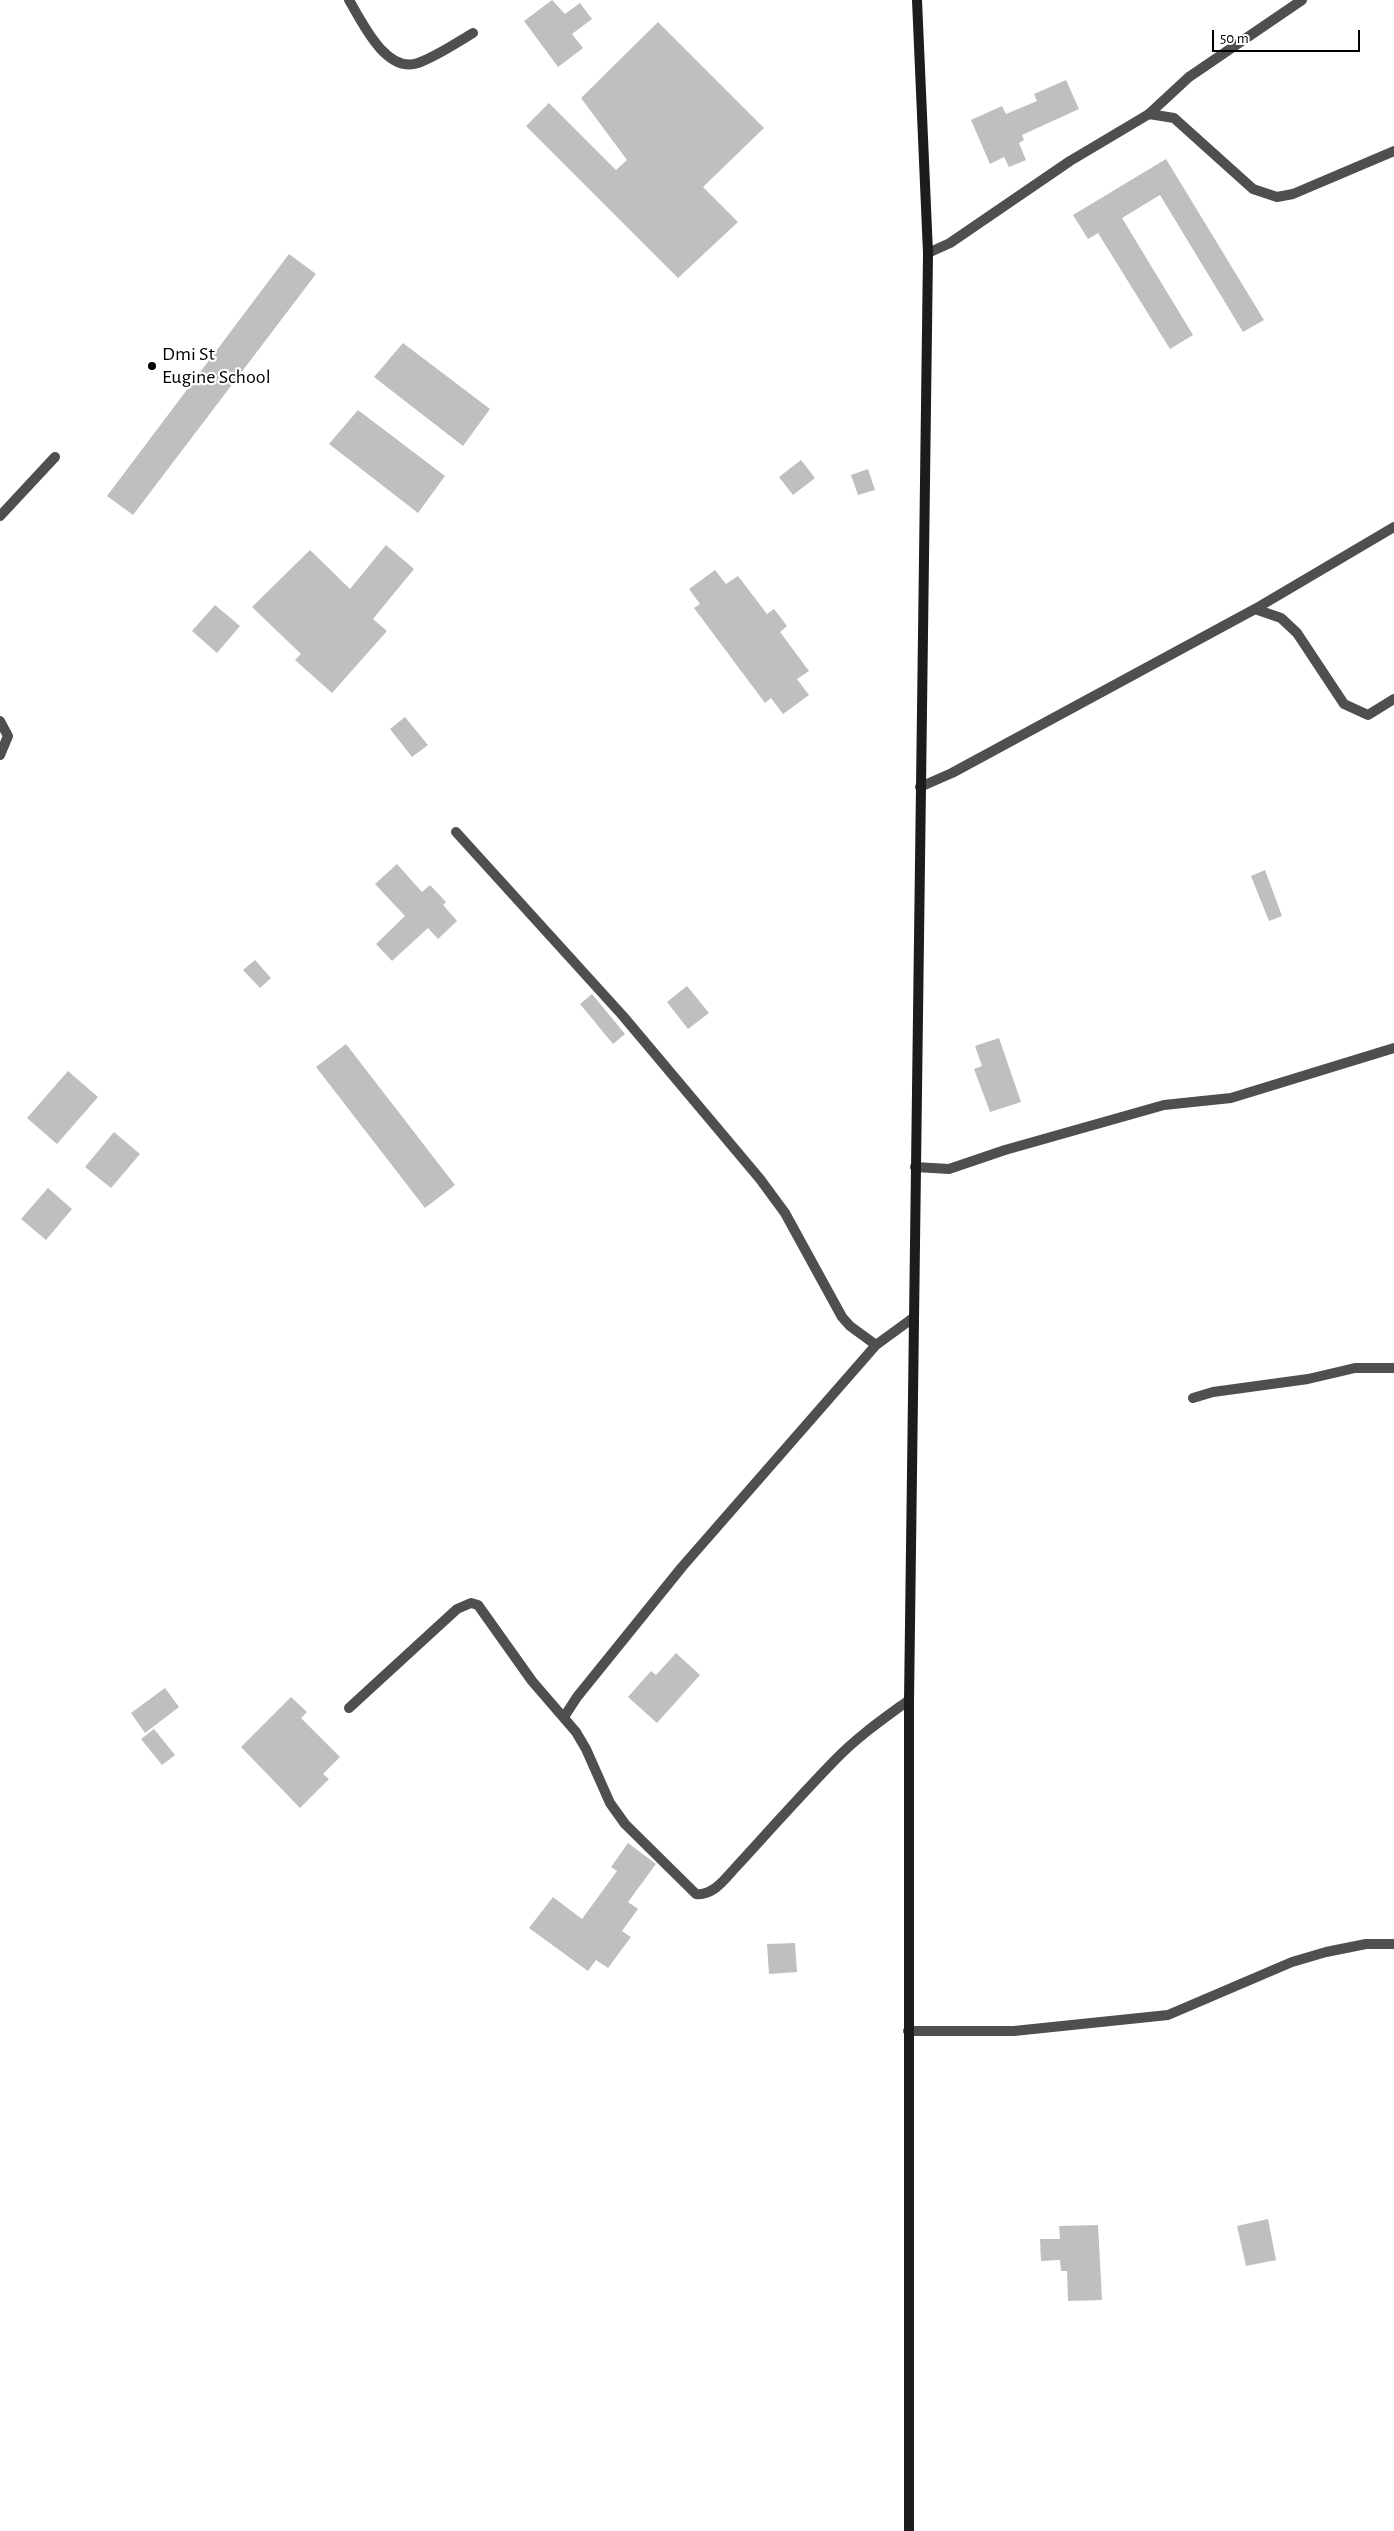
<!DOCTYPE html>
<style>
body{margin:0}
#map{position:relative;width:1394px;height:2531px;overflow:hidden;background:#fff;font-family:"Alegreya Sans",sans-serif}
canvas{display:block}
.scale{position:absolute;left:1212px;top:30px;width:148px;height:22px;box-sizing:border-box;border:2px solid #000;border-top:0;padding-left:6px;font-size:15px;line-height:18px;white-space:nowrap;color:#000;-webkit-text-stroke:4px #fff;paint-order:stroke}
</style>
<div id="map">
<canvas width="1394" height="2531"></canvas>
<div class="scale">50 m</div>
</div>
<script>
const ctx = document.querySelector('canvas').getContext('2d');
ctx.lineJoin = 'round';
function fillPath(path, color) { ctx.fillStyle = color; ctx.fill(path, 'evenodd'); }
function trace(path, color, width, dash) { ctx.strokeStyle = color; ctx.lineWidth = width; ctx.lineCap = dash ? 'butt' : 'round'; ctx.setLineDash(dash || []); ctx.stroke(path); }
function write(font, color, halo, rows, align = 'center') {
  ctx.font = font + ' "Alegreya Sans",sans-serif'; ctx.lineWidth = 4.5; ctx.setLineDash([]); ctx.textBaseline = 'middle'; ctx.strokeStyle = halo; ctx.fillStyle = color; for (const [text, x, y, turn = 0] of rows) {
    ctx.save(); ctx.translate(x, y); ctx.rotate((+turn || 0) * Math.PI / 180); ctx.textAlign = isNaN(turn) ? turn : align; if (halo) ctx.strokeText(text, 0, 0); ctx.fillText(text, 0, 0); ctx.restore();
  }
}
const building = new Path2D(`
 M552,0L565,14L580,3L592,19L572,34L583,48L558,67L524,21Z
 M658,22L764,128L703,187L738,222L678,278L526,126L549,103L616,170L627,160L581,98Z
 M1066,80L1079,109L1022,135L1024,140L1019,143L1026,160L1009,167L1004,157L990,164L971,120L1002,106L1006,114L1037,101L1034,94Z
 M1166,159L1264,320L1243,332L1160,195L1122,218L1193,335L1170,349L1098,233L1088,239L1073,215Z
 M289,254L316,274L133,515L107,496Z
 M403,343L490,409L463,446L374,377Z
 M358,410L445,476L418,513L329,444Z
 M801,460L815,478L793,495L779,477Z
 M868,469L875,490L858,495L851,475Z
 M386,545L414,569L373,619L387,631L332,693L295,660L301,654L252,607L310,550L350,589Z
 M715,570L726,584L738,576L767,614L774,609L787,626L780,632L809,671L797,679L809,695L783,714L771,698L765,703L694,608L700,604L689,589Z
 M215,605L240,626L217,653L192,631Z
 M405,717L428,745L412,757L390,729Z
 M397,864L422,892L430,885L446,902L443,905L457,921L438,939L428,928L392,961L376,944L405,916L375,884Z
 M1265,870L1282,916L1269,921L1251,876Z
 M255,960L271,978L260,988L243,970Z
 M687,986L709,1013L688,1029L667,1002Z
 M592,994L625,1034L613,1044L580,1004Z
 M999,1038L1021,1102L990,1112L974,1069L982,1066L975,1046Z
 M346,1044L455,1185L425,1208L316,1067Z
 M68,1071L98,1097L57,1144L27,1118Z
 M114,1132L140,1154L111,1188L85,1167Z
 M48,1188L72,1209L46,1240L21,1219Z
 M676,1653L700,1675L657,1723L628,1697L651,1671L656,1675Z
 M165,1688L179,1707L145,1733L131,1713Z
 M291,1697L307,1712L301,1718L340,1757L323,1774L329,1779L300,1808L241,1747Z
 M154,1729L175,1755L162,1765L141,1739Z
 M628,1843L656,1864L628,1902L638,1909L622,1931L631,1937L608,1968L596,1960L588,1971L529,1928L553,1897L582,1919L617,1871L611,1867Z
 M795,1943L797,1972L769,1974L767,1944Z
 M1268,2219L1276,2260L1246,2266L1237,2226Z
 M1098,2225L1102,2300L1068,2301L1067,2271H1061L1060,2260L1041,2261L1040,2239H1060L1059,2226Z`);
const lane = new Path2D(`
 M349,0C362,22 386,74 418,63C437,56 456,43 473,33
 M1149,114L1189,77L1302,0
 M0,516L55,457
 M915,1167L949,1169L1005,1150L1164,1105L1231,1098L1394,1048`);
const street = new Path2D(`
 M928,253L950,243L1070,161L1149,114L1174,118L1253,189L1277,197L1293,194L1394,151
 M1255,609L1394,527
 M0,721L8,736L0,755
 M920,787L952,773L1255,609L1281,618L1297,633L1344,704L1368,715L1394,699
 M456,832L623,1016L760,1179L785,1213L842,1317L850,1326L876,1345
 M1193,1398L1213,1392L1308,1379L1355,1368H1394
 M349,1708L457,1609L471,1603L478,1605L532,1681L576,1732L586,1749L610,1803L625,1824L696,1894C713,1896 725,1879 735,1868C768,1832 801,1795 835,1760C857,1737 883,1719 909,1700
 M564,1717L577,1697L682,1567L876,1345L913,1318
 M908,2031H1014L1168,2015L1292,1962L1326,1952L1366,1944H1394`);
const secondary = new Path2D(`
 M909,2531V1700L928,253L917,0`);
const markers = [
 [152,366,5,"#000"]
];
const poiNames = [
 ["Dmi St",162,354],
 ["Eugine School",162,377]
];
fillPath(building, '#bfbfbf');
trace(lane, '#4f4f4f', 10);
trace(street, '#4f4f4f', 10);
trace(secondary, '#1c1c1c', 10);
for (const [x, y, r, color] of markers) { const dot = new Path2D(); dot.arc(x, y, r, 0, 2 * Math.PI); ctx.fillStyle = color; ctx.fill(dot); trace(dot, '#fff', 2); }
write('20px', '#000', '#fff', poiNames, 'left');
</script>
